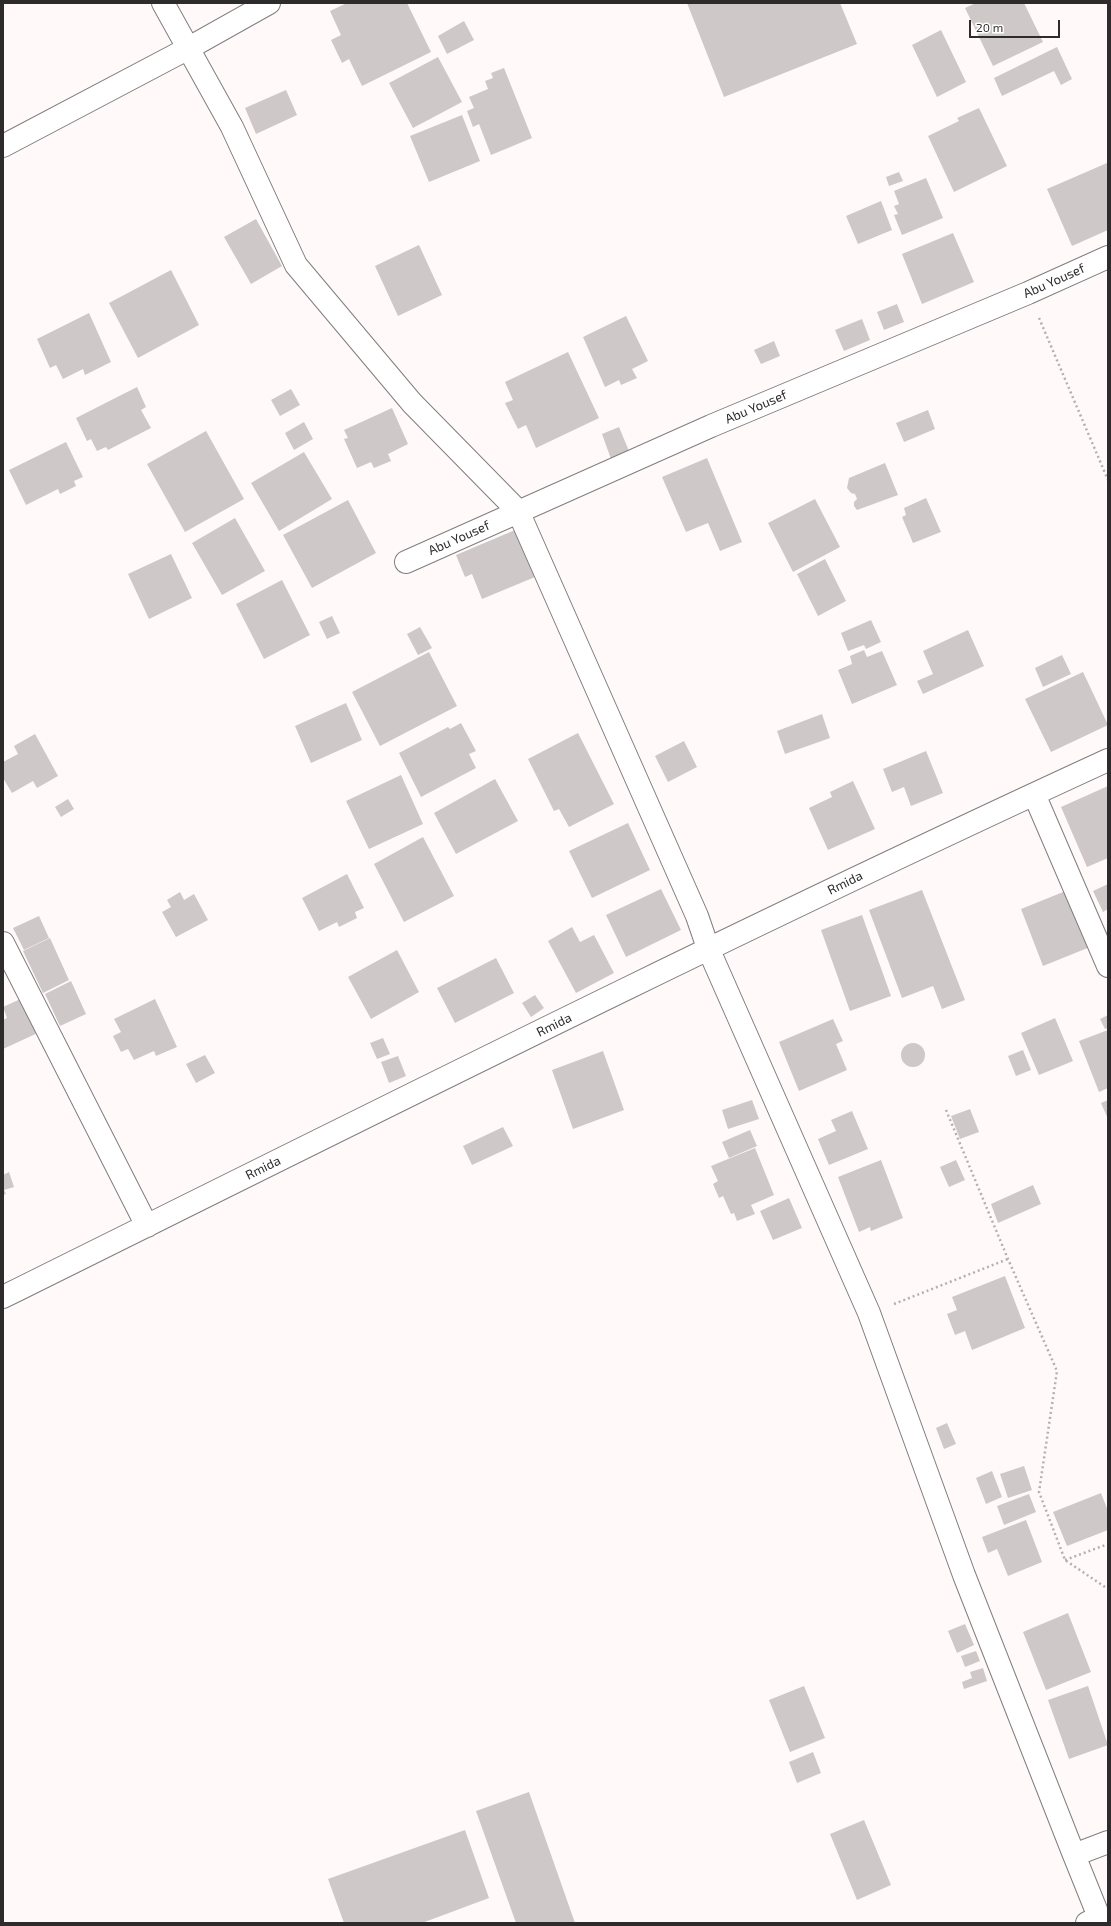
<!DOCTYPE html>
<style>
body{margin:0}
#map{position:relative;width:1111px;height:1926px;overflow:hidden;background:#fff9fa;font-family:"Exo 2",sans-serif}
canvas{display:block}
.frame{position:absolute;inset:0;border:4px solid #2d2b2c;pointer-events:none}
.scale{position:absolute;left:969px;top:20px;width:91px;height:18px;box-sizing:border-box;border:2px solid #2d2b2c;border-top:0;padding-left:5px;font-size:12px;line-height:14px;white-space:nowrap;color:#2d2b2c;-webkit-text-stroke:3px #fff;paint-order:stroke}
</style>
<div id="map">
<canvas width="1111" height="1926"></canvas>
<div class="frame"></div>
<div class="scale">20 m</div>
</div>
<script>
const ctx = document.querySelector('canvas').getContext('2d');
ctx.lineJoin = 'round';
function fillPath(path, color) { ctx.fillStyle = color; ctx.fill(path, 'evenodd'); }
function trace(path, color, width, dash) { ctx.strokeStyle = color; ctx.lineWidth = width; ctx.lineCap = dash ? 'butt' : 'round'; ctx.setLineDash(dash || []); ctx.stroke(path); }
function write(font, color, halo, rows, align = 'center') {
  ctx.font = font + ' "Exo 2",sans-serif'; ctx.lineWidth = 3; ctx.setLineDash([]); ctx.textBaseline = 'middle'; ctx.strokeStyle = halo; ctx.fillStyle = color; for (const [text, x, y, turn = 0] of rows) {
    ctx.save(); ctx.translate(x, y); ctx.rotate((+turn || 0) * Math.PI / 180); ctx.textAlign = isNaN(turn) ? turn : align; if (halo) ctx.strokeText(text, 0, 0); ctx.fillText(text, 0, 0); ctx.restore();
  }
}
const building = new Path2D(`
 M347,3H407L431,52L362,86L349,59L342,63L331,40L341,35L330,11Z
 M687,3H840L857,44L724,97Z
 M976,3H1024L1043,42L993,66L965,8Z
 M464,21L474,40L447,54L438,36Z
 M941,30L966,82L937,97L912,45Z
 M1057,47L1072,79L1061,85L1054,71L1002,96L994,78Z
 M438,57L462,102L413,128L389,83Z
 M504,68L532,138L491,155L479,124L473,127L467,111L474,108L469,97L488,89L485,81L493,78L491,73Z
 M286,90L297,115L256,134L245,108Z
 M979,108L1007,166L954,192L928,136L959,121L957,118Z
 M462,115L480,161L429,182L410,136Z
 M1107,163L1108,230L1072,246L1047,189Z
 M899,172L903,181L889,186L886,177Z
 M926,178L943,218L902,235L894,215L898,214L894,206L899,204L894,191Z
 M881,201L892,230L858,244L846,216Z
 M256,219L282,266L251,284L224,237Z
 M953,233L974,282L922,304L902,254Z
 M419,245L442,295L398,316L375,266Z
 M171,270L199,325L138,358L109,303Z
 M897,304L904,322L884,330L877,312Z
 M89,313L111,362L85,375L83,369L63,379L56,365L50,368L37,339Z
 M626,316L648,361L632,369L637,378L621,385L619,380L605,387L583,337Z
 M862,319L870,340L844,351L835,330Z
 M774,341L780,356L761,364L754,350Z
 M568,352L599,418L536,448L526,425L518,429L505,403L513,400L505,382Z
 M137,387L146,407L141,410L151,428L108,450L106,447L97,451L91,439L87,441L76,418Z
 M291,389L300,405L280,416L271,400Z
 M392,408L408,444L388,454L391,461L374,468L371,462L357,468L344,439L348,438L344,430Z
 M928,410L935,429L904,442L896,423Z
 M304,422L313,439L294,450L285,433Z
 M619,427L629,451L611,459L602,434Z
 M206,431L244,499L185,532L147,464Z
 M66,442L83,477L74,481L76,486L60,494L58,489L26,505L9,470Z
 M304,452L332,499L279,531L251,483Z
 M707,458L742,542L720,551L708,523L686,532L662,477Z
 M885,463L898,495L857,510L854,506V502L857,499L855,494L851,493L847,488L849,478Z
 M926,498L941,532L913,543L902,517L906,515L904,508Z
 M815,499L840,547L793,572L768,523Z
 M348,500L376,553L312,588L283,535Z
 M235,518L265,571L222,595L192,543Z
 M515,530L535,577L482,599L472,574L465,577L456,555Z
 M171,554L192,598L149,619L128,574Z
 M825,559L846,601L818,616L797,574Z
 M282,580L310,635L264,659L236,604Z
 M332,616L340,633L327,639L319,622Z
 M871,620L881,642L866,649L864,645L848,651L841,633Z
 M420,627L432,648L418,655L407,634Z
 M968,630L984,666L923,694L917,681L933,674L923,651Z
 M864,650L867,657L882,651L897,685L852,704L838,670L852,664L850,656Z
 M429,652L457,706L380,746L352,692Z
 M1062,655L1071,674L1043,687L1035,668Z
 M1083,672L1108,725L1051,752L1025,699Z
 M346,703L362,740L311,763L295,726Z
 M822,714L830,738L785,754L777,731Z
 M461,723L476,751L469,754L476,768L421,797L399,753L448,727L450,729Z
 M578,733L614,804L569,827L559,809L554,811L528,759Z
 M35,734L58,776L37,788L33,781L12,793L3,778V762L18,754L14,746Z
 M684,741L697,767L668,782L655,756Z
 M926,751L943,793L911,806L904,787L892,792L883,769Z
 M401,775L423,824L369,849L346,801Z
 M495,779L518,821L456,854L434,813Z
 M853,781L875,829L828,850L809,808L832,797L830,792Z
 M1108,786V858L1087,867L1061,807Z
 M68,799L74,809L61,817L55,807Z
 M628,823L650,870L592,898L569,851Z
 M423,837L454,896L404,922L374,864Z
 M347,874L364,908L355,912L357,918L339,927L337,922L319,931L302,898Z
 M1108,884V909L1103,912L1093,891Z
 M1073,888L1095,945L1043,966L1021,909Z
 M661,889L681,930L626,957L606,915Z
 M922,890L965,1000L942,1009L933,986L902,998L869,910Z
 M180,892L184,900L194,894L208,920L176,937L162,912L171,907L167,900Z
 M862,915L891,996L850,1011L821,930Z
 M39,916L49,938L24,950L13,928Z
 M572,927L580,942L594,935L614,973L576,993L548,941Z
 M50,938L69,980L43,993L23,951Z
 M397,950L419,992L371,1019L348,977Z
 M496,958L514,993L455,1023L437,988Z
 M71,981L86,1014L60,1026L45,994Z
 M535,995L544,1008L531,1017L522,1003Z
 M27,996L42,1031L3,1049V1020L7,1018L3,1007Z
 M155,999L177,1047L156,1056L154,1051L134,1060L128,1049L121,1052L113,1036L121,1032L114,1019Z
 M1108,1015V1028L1105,1029L1100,1019Z
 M1055,1018L1073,1061L1039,1075L1021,1033Z
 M833,1019L843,1041L836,1044L847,1070L799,1091L779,1042Z
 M1108,1030V1088L1099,1092L1079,1041Z
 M383,1038L390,1054L377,1059L370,1043Z
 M901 1055a12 12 0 1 1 24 0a12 12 0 1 1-24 0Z
 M1023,1050L1031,1070L1016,1076L1008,1056Z
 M603,1051L624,1110L573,1129L552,1070Z
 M205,1055L215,1073L196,1083L186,1064Z
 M398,1056L406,1076L389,1083L381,1062Z
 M752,1100L759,1119L728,1129L722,1110Z
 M1108,1100V1119L1101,1103Z
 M970,1109L979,1132L960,1139L951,1116Z
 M852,1111L868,1149L829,1165L818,1139L836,1131L831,1120Z
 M503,1127L513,1146L472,1165L463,1146Z
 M750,1130L757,1146L729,1158L722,1142Z
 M755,1148L774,1195L751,1205L755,1214L737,1221L734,1213L731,1214L723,1196L719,1198L713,1184L718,1181L711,1166Z
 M881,1160L903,1218L871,1231L870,1227L859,1232L838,1177Z
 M956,1160L965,1180L949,1187L940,1167Z
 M9,1172L14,1187L4,1190L6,1194L3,1195V1175Z
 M1033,1185L1041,1204L998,1223L991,1204Z
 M789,1198L802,1228L773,1240L760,1211Z
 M1005,1276L1025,1328L972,1350L965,1331L955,1335L947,1314L957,1310L952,1297Z
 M947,1423L956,1444L944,1449L936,1428Z
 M1024,1466L1032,1490L1008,1498L1000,1474Z
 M992,1471L1002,1497L986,1504L976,1478Z
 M1101,1493L1108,1511V1530L1067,1546L1053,1512Z
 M1029,1494L1036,1512L1004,1525L997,1506Z
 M1026,1520L1042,1562L1008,1576L997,1549L988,1553L982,1537Z
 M1068,1613L1091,1672L1046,1690L1023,1632Z
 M965,1624L974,1645L957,1653L948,1631Z
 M976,1651L980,1661L965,1667L961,1656Z
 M983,1668L987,1681L964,1689L962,1682L972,1678L970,1672Z
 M804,1686L825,1738L790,1752L769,1700Z
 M1088,1686L1108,1745L1069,1759L1048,1700Z
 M813,1752L821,1773L797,1783L789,1762Z
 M529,1792L575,1923H516L476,1811Z
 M864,1820L891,1885L857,1900L830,1834Z
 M465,1830L489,1898L422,1923H344L328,1879Z`);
const path = new Path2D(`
 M1039,318L1108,480
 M946,1110L1008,1259L1057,1371L1039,1492L1065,1560L1108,1589
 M894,1304L1008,1259
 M1065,1560L1108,1544`);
const minor = new Path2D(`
 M163,3L232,127L296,265L412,403L518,511L697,916L708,948L869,1313L964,1575L1074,1855L1108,1842
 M3,146L187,49L269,3
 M406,562L711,426L1028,293L1108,257
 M1034,794L1108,966
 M3,943L147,1226
 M3,1297C370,1115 736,931 1108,760
 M1074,1855L1099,1917L1087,1923`);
const streetNames = [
 ["Abu Yousef",1054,281,-24],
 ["Abu Yousef",756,407,-23],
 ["Abu Yousef",459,538,-24],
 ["Rmida",845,883,-26],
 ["Rmida",554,1025,-26],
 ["Rmida",263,1168,-26]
];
fillPath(building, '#cec8c9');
trace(minor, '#827d7e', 24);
trace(path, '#b4b0b1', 2.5, [2, 3]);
trace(minor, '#fff', 22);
write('13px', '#2d2b2c', '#fff', streetNames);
</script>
